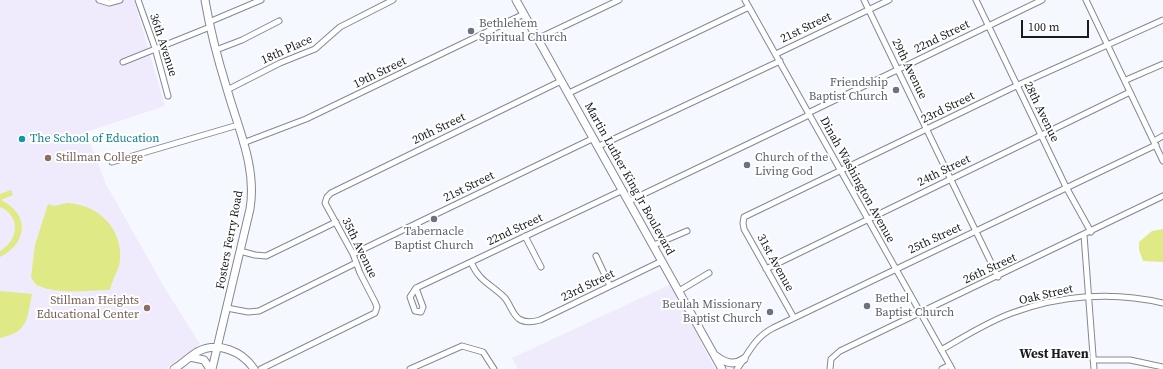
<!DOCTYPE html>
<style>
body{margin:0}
#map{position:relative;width:1163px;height:369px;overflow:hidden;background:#f5f8ff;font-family:"Source Serif 4",serif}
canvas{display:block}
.scale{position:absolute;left:1021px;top:20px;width:68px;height:18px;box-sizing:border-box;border:2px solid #191b1f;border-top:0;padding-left:5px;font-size:12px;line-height:14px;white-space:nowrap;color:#191b1f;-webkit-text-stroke:3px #fff;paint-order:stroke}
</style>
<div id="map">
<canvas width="1163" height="369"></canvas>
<div class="scale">100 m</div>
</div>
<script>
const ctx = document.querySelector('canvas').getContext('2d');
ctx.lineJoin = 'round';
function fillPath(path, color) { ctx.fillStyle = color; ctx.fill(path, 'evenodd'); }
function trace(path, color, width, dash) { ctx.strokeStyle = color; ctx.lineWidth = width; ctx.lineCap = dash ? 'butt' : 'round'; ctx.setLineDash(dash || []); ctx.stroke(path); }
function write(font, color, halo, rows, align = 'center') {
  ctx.font = font + ' "Source Serif 4",serif'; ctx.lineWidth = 4; ctx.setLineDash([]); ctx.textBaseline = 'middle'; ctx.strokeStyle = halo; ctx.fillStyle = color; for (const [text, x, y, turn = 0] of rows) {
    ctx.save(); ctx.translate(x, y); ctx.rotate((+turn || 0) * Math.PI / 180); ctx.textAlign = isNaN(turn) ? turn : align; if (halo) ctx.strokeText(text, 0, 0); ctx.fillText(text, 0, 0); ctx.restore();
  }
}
const education = new Path2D(`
 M0,0H134L165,106L86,132L106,184L163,285L200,344L166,369H0Z
 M671,284L715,369H518L512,358Z`);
const green = new Path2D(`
 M11,190L13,195L1,200C30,214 28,243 0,257V251C19,240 21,216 0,207V194Z
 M67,203C97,204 123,228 120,260C119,271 112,279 110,290C88,290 60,295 39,286C35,285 33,280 31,277L35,245L48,204L54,206Z
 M1163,229V262L1143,261L1139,250V242L1152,231Z
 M0,291L32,294C27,318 29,332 0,338Z`);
const street = new Path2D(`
 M99,0L109,3L120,0
 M138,0L155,48L168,96
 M745,0L952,369
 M864,0L998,277
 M976,0L1066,187L1091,232
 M1086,0L1163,161
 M209,22L261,0
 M537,39L619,0
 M216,50L242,40L279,21
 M776,54L889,0
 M123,62L210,27
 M1126,80L1163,64
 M227,90L280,63L315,49L340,27L393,0
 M569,93L749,7
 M808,113L1042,0
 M1154,141L1163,136
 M243,143L306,119L524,14
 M599,146L780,61
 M112,162L238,125
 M629,201L809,115
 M1084,235L1094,369
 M525,236L541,267
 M654,245L687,231
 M240,251L255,255L266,256L336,222
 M353,254L594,138
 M596,256L610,286
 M471,262C479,281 489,283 503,296C510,302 511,313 519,319C525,323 533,322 540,320L662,261
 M766,269L1130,92
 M416,288L623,190
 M416,288L423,307L421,312L415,311L410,297Z
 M679,291L709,273
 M227,308L248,312L259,311L356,263
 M794,318L744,229L743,223L744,217L1016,86L1163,20
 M941,350C964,337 987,322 1012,313C1060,295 1113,291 1163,303
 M1093,360H1130L1163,367
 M261,369L375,313L377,307L375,302L360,273L353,254L325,203L327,197L331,193L561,81
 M410,369L462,346L483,352L494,369
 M737,369C749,353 754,338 773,328L1156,145
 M830,369L831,359L840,351L1163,196
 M942,369L950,365`);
const secondary = new Path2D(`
 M205,0C210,30 218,60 227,89C238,128 257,167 250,209L212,369
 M516,0L722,369
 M716,356C725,363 734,366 744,359
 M190,357L204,360L210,369
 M174,369C182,364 189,357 197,352C218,341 242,351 254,369`);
const markers = [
 [471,31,4,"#6b7280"],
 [896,90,4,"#6b7280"],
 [22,139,4,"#0f9aa8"],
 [48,158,4,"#8d6e63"],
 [747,165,4,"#6b7280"],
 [434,219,4,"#6b7280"],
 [867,306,4,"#6b7280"],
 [147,308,4,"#8d6e63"],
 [770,312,4,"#6b7280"]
];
const worshipNames = [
 ["Bethlehem",479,24],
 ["Spiritual Church",479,38],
 ["Friendship",888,83,"right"],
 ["Baptist Church",888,97,"right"],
 ["Church of the",755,158],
 ["Living God",755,172],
 ["Tabernacle",434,232,"center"],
 ["Baptist Church",434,246,"center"],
 ["Bethel",875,299],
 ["Baptist Church",875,313],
 ["Beulah Missionary",762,305,"right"],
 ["Baptist Church",762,319,"right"]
];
const streetNames = [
 ["21st Street",806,28,-26],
 ["22nd Street",942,37,-26],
 ["36th Avenue",163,45,72],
 ["18th Place",287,50,-24],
 ["29th Avenue",909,69,64],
 ["19th Street",380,73,-26],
 ["23rd Street",948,108,-26],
 ["28th Avenue",1041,112,64],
 ["20th Street",439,129,-26],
 ["24th Street",944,171,-26],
 ["Martin Luther King Jr Boulevard",629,179,61],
 ["Dinah Washington Avenue",857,180,61],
 ["21st Street",469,187,-26],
 ["22nd Street",515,230,-25],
 ["25th Street",935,239,-25],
 ["Fosters Ferry Road",230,240,-79],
 ["35th Avenue",359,248,64],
 ["31st Avenue",775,263,61],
 ["26th Street",990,269,-25],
 ["23rd Street",588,286,-26],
 ["Oak Street",1046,295,-13]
];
const cultureNames = [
 ["The School of Education",30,139]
];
const educationNames = [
 ["Stillman College",56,158],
 ["Stillman Heights",139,301,"right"],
 ["Educational Center",139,315,"right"]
];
const neighbourhoodNames = [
 ["West Haven",1054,355]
];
fillPath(education, '#f0ebfc');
fillPath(green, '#dfe985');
trace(street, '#838892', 7);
trace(secondary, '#838892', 9);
trace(street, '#fff', 5);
trace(secondary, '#fff', 7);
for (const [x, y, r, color] of markers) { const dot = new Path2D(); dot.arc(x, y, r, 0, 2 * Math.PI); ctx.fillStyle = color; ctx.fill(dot); trace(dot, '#fff', 1.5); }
write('12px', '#5b616d', '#fff', worshipNames, 'left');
write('12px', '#191b1f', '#fff', streetNames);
write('12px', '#0d838f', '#fff', cultureNames, 'left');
write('12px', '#785e54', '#fff', educationNames, 'left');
write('bold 13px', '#191b1f', '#fff', neighbourhoodNames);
</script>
